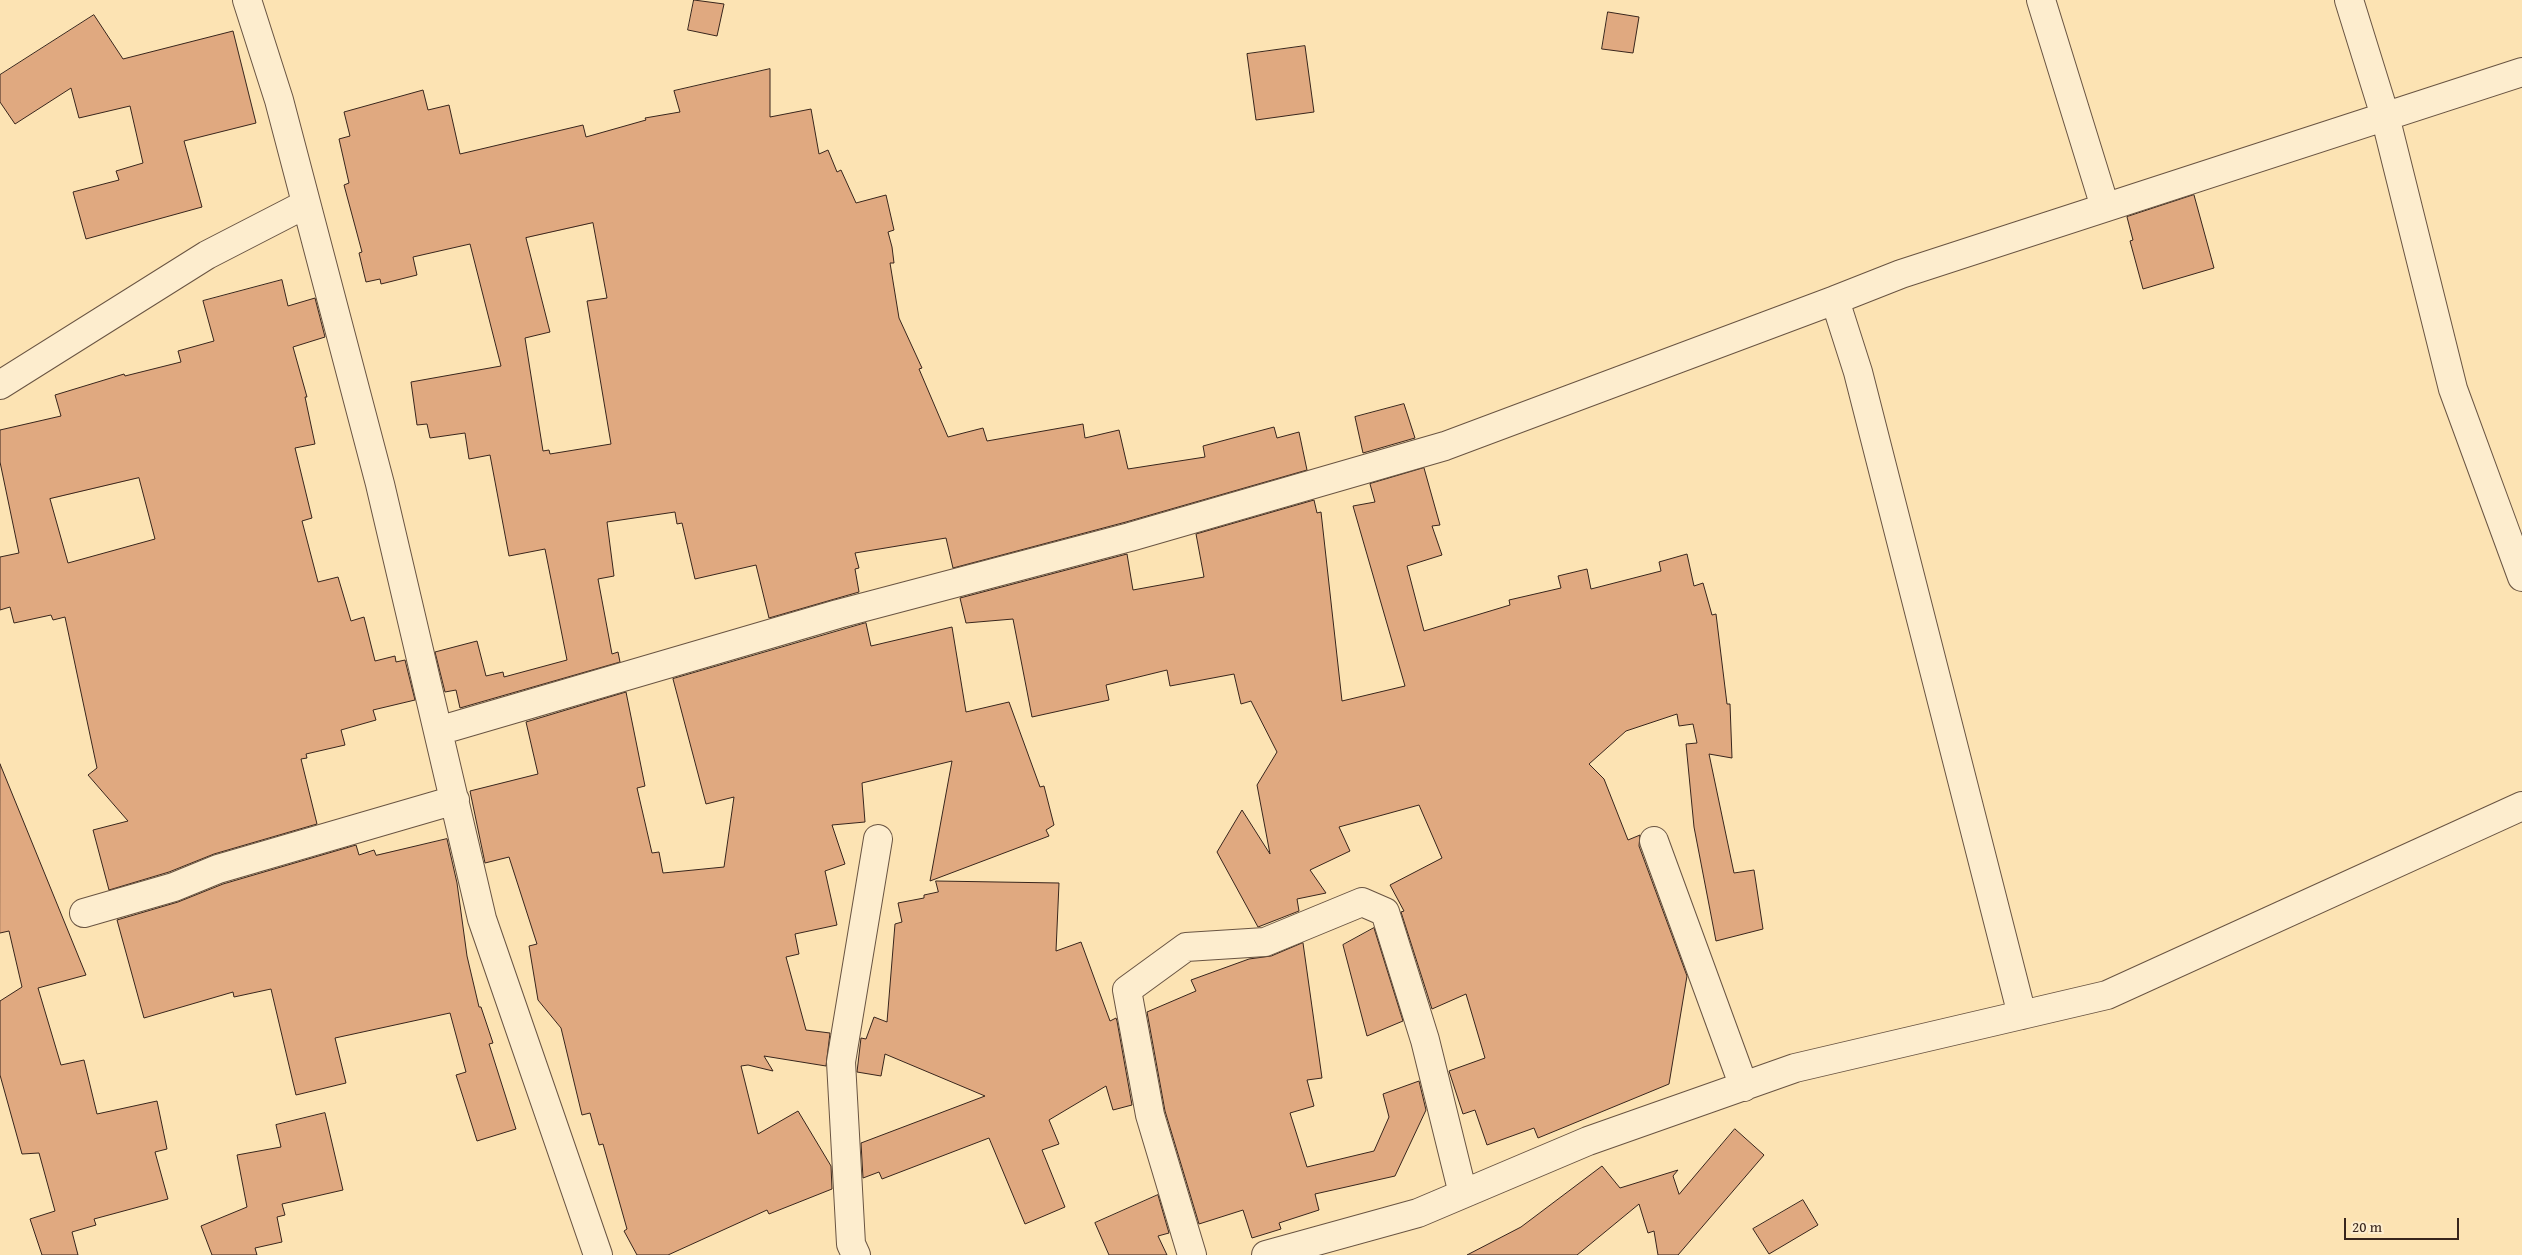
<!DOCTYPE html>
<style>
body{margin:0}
#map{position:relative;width:2522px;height:1255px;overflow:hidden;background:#fce3b3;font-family:"Gentium Book Plus",serif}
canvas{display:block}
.scale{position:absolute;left:2344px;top:1218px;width:115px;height:22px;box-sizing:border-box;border:2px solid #38251c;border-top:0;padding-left:6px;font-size:15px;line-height:18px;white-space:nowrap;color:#38251c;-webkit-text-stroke:4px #fdedce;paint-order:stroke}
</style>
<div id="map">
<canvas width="2522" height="1255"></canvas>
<div class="scale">20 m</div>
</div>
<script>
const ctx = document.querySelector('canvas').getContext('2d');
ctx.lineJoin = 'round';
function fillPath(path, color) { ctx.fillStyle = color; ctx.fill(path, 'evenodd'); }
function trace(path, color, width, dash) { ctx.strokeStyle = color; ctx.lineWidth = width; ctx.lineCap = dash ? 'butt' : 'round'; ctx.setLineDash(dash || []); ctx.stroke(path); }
const building = new Path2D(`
 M694,0L724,4L717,36L688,30Z
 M1608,12L1639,17L1633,53L1602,49Z
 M94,15L123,59L233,31L256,123L184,141L202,207L86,239L73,192L119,180L116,171L143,163L130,106L79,118L71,88L15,124L0,102V75Z
 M1305,46L1314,112L1256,120L1247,54Z
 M770,69V117L811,109L819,154L828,150L837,172L841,170L856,203L886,195L894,230L888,232L892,247L894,263H890L899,318L922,368L919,369L948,437L983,428L987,441L1083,424L1085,438L1119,430L1128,469L1205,457L1203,446L1274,427L1277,438L1299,432L1307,470L1126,522L953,568L946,538L855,553L859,568L855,569L859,592L769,618L756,565L695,579L682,523L677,524L675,512L607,522L614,576L598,579L612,654L618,652L620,662L460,708L456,690L445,692L435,652L477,641L486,676L503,672L504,677L567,660L545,549L509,556L490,455L469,459L465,433L430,438L427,424L417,425L411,382L501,366L470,244L413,257L417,275L381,284L380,279L366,282L359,253L362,252L344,185L349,183L339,139L350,136L344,112L423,90L428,110L449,105L460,154L583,125L586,137L646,120L645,118L680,112L674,91ZM593,223L607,298L587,301L611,444L550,454L549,450L543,451L525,338L550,332L526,238Z
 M2194,195L2214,268L2143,289L2130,241L2133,240L2127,217Z
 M282,280L288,306L315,298L325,337L293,347L307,397H305L315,444L295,448L312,518L302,521L318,582L338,577L351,621L364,617L375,661L395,656L396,662L405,660L415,700L373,710L376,720L341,730L345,745L306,754L307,758L301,759L317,824L214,854L169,872L109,890L93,830L128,821L88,775L97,768L65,617L53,620L51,615L14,623L10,607L0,610V557L19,553L0,462V430L61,416L55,395L124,374L125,376L181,362L178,351L214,341L203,301ZM139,478L155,539L68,563L50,499Z
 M1404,404L1415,438L1363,453L1355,417Z
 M1424,468L1440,525L1432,526L1442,555L1407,566L1424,631L1510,605L1509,600L1561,588L1558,576L1587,569L1591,589L1661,571L1659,562L1687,554L1694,586L1703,583L1712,615L1716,614L1727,704H1730L1732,758L1709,754L1734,873L1754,870L1763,929L1716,941L1694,827L1686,744L1697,743L1693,724L1679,726L1677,714L1626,731L1589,764L1604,779L1628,840L1640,835L1639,846L1687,976L1669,1084L1538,1138L1534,1128L1487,1145L1475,1110L1463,1114L1449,1071L1485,1058L1466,994L1432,1009L1401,912L1404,911L1390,885L1442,858L1419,805L1339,827L1350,851L1310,870L1326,893L1297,899L1299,911L1258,927L1217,852L1242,810L1270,854L1257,785L1277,752L1251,701L1241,704L1234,674L1170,686L1167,670L1106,685L1109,700L1032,717L1013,619L966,623L960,598L1127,554L1133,590L1204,577L1196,534L1314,500L1317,513L1321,512L1342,701L1405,686L1353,506L1375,502L1370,484Z
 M866,623L871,646L952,627L966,712L1009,702L1040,787L1044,786L1054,825L1046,830L1049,836L930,881L952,761L862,783L865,822L832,825L845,864L825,871L837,925L795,934L799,954L786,957L806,1030L830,1033L826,1066L764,1056L773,1071L748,1065L741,1066L758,1134L798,1111L831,1166L832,1189L769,1214L767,1210L668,1255H637L624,1231L627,1229L603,1144L599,1145L590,1113L582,1115L561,1028L538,1000L529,946L537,944L509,857L485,863L470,791L538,774L526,722L626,692L645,786L637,788L652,853L659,852L663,873L724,867L734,797L706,804L673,679Z
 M0,764L86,975L38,988L61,1065L84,1060L97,1114L157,1101L167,1149L155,1152L168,1199L94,1219L96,1225L72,1232L78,1255H42L30,1219L55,1211L39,1153L22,1154L0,1075V1001L22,987L9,931L0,933Z
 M447,839L457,883L467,956L479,1007H481L493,1043L489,1044L516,1129L477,1141L456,1075L466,1072L450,1013L335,1038L346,1083L296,1095L271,989L234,997L233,992L144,1018L117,920L178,902L223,884L356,845L359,855L374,850L376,855Z
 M936,881L1059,883L1056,951L1081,942L1110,1021L1116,1018L1117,1021L1132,1105L1113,1110L1106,1086L1049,1120L1059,1144L1042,1150L1065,1207L1025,1224L989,1138L882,1179L879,1172L863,1178L861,1143L985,1096L885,1054L881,1076L857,1072L861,1038L866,1039L874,1017L887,1022L895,924L902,922L898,903L924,898V895L938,892Z
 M1374,928L1403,1021L1367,1036L1343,945Z
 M1303,943L1322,1078L1307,1080L1314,1106L1290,1113L1307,1167L1374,1151L1389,1117L1383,1094L1419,1081L1426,1110L1395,1176L1315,1194L1319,1210L1279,1223L1281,1229L1252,1238L1243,1210L1199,1224L1165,1111L1147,1012L1196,991L1191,980L1249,959L1271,956Z
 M325,1113L343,1190L282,1204L285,1215L277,1217L282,1242L255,1248L257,1255H212L201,1226L247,1207L237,1155L281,1147L276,1125Z
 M1735,1129L1764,1155L1678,1255H1658L1654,1231L1648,1233L1639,1204L1577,1255H1467L1521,1227L1602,1166L1620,1188L1678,1170L1673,1176L1679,1194Z
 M1158,1195L1169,1233L1158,1236L1167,1255H1109L1095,1223Z
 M1803,1200L1818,1225L1769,1254L1753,1229Z`);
const street = new Path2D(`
 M247,0L279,100L380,484L482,919L598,1255
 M2041,0L2105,207
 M2349,0L2385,116L2453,389L2522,577
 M0,385L207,255L306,204
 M438,731L838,614L1130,537L1445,446L1835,300
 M1654,841L1744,1087
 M84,913L174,887L218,869L455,800
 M2022,1015L1858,372L1835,300L1901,274L2522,72
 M856,1255L851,1244L841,1062L878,839
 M1192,1255L1150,1115L1127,990L1186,947L1265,942L1362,902L1385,912L1425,1040L1463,1194
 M1266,1255L1418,1213L1588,1141L1795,1068L2107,995L2522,806`);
fillPath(building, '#e0a980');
trace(building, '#38251c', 1);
trace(street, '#695442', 30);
trace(street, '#fdedce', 28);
</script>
